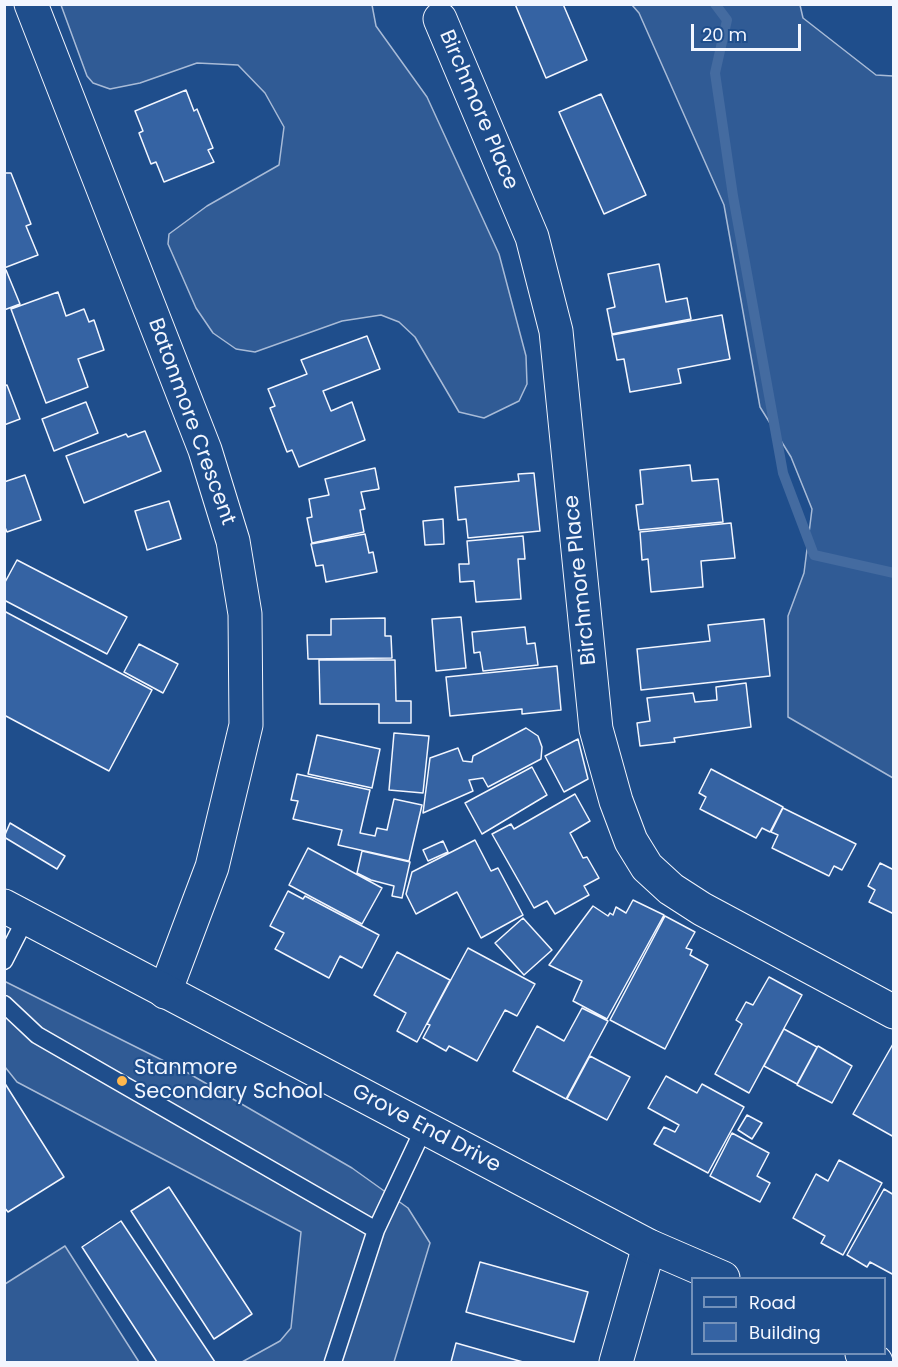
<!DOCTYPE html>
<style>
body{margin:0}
#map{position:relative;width:898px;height:1367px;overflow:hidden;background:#1f4e8c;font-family:Poppins,sans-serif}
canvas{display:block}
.frame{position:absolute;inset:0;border:6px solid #f2f6ff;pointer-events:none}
.legend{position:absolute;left:691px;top:1277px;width:195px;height:78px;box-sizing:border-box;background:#1f4e8c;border:2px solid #7391ba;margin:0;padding:8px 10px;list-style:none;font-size:18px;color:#f2f6ff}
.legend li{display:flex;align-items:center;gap:12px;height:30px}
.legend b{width:30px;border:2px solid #7391ba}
.scale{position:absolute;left:691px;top:24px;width:110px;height:27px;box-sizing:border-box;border:3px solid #f2f6ff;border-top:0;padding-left:8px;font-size:18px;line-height:21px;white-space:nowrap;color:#f2f6ff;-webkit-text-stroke:4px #1f4e8c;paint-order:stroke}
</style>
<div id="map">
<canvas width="898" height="1367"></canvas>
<div class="frame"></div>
<ul class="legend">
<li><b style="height:8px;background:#1f4e8c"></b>Road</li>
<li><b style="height:16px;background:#3563a3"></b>Building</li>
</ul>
<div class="scale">20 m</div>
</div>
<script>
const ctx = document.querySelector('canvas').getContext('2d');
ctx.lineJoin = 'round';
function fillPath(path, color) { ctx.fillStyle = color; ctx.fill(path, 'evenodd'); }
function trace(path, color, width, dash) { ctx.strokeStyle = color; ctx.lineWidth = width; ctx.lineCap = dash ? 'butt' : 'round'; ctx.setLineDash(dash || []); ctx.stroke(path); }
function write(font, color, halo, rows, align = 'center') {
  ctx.font = font + ' Poppins,sans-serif'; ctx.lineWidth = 4.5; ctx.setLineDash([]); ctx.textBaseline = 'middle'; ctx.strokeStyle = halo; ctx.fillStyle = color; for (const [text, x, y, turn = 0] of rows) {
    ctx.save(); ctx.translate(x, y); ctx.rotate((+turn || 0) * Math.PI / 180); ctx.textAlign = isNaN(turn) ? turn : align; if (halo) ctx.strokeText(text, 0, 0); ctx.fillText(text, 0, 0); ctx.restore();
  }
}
const built = new Path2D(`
 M61,5H372L376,26L427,97L499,254L526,356L527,384L519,401L484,418L459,412L415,337L399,322L381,315L342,321L255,352L236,349L213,333L196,308L168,244L169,234L207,206L279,165L284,127L265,93L238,65L197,63L140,83L110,89L93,83L87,76Z
 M632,5H800L803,18L876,75L893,76V778L788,717V616L804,573L812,509L791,457L760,407L724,205L639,13Z
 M4,981L188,1073L352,1168L408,1208L430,1243L394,1362H242L280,1341L291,1328L301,1232L17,1082L5,1067Z
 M65,1246L139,1362H5V1284Z`);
const stream = new Path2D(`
 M715,4L727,20L715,73L733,196L783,473L814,555L894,573`);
const building = new Path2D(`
 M515,4H563L587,60L546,78Z
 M186,90L194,111L197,109L213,148L208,150L214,162L164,182L156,162L151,164L139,133L143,131L135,111Z
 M601,94L646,195L604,214L559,112Z
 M4,173H11L31,224L26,226L38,255L4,268Z
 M659,264L666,302L687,298L691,319L612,334L607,309L615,307L608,274Z
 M6,270L20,304L4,310V271Z
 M58,292L66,316L84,309L89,322L94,320L104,350L78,359L88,387L46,403L11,309Z
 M722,315L730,359L678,369L681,383L630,392L624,359L617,360L612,335Z
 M367,336L380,369L323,391L331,411L352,402L365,440L299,467L292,450L287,452L270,408L275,406L268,389L307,374L301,360Z
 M7,385L20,419L4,425V386Z
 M86,402L98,433L54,451L42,419Z
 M145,431L161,471L84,503L66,456L126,434L128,437Z
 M690,465L692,481L718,479L723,522L639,530L636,505L643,504L640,470Z
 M375,468L379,489L361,492L365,509L360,510L364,532L312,543L307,518L312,517L309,499L329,495L325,479Z
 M534,473L540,531L468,538L466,519L458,520L455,487L519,481L518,474Z
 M25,475L41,520L7,532L4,525V482Z
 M169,501L181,539L147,550L135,511Z
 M443,519L444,544L425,545L423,521Z
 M731,523L735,558L701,561L703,587L651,592L648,559L642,560L640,532Z
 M365,534L369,553L373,552L377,572L326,582L323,565L316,566L311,544Z
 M523,536L525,559H518L521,599L476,602L474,581L460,582L459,564H469L467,541Z
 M17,560L127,617L107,654L4,600V584Z
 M4,611L152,690L109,771L4,715Z
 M461,617L466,668L436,671L432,619Z
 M385,618V636H391L392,658L308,659L307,635H331V619Z
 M764,619L770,676L641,690L637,649L710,641L708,625Z
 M525,627L527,644L535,643L538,665L483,671L480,652L474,653L472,632Z
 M139,644L178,664L163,693L124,672Z
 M319,660H395L396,701H411V723H379V704H320Z
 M557,666L561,710L522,714V709L450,716L446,677Z
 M746,683L751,727L674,738L675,742L640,746L637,723L650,721L647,698L693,693L695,702L717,700L716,687Z
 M526,728L538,736L542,747L541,759L488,787L483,778L469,780L473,791L423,813L430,758L458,748L463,761L472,762L473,756Z
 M394,733L429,736L423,793L389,790Z
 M317,735L380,749L372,788L308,774Z
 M578,739L588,779L564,792L545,756Z
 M532,767L547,795L482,834L465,803Z
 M711,769L783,807L770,832L762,828L756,838L700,809L706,797L699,793Z
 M297,774L370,790L360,833L375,836L377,828L387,830L394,799L422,805L409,861L338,845L342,830L293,819L298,801L291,800Z
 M575,794L590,821L570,833L583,858L587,857L599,878L584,886L589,895L555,914L547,901L534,908L492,834L511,824L514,829Z
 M783,808L856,844L842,870L834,866L829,876L772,848L778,835L771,832Z
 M10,823L65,856L57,869L4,837Z
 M475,840L491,871L498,868L523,915L481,938L457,892L416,914L406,894L412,872Z
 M443,841L448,852L428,861L423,850Z
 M308,848L382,888L362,924L289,885Z
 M362,851L410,862L402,898L392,896L394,886L371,880L357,873Z
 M880,863L894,870V914L869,902L875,890L868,886Z
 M288,891L303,899L305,896L379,935L362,968L340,956L329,978L275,949L284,933L270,926Z
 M633,900L664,915L607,1019L573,1001L582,981L549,965L593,906L608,916L610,913L613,915L616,907L626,913Z
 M665,916L695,932L686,948L692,950L690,955L708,965L665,1049L610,1020Z
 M523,918L552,950L524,975L495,943Z
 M468,948L535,984L517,1016L505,1010L477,1061L449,1046L446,1051L423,1038L430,1025L427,1024Z
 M397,952L450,980L417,1042L397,1031L406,1013L374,995Z
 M769,977L802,995L749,1093L715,1074L742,1024L736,1020L746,1002L753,1005Z
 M582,1008L608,1021L566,1099L513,1071L537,1026L564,1041Z
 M784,1029L817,1047L797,1084L764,1066Z
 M893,1044L894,1045V1137L853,1114Z
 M818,1046L852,1066L832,1103L797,1085Z
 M590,1056L630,1077L607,1120L567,1099Z
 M666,1076L697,1093L702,1084L744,1107L708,1173L654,1144L664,1127L675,1132L679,1125L648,1108Z
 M4,1082L64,1177L8,1212L4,1207Z
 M747,1115L762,1123L752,1139L738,1130Z
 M732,1133L769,1153L757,1176L770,1183L760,1202L710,1176Z
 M839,1160L882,1183L843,1255L821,1243L825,1236L793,1218L816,1174L828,1181Z
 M169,1187L252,1314L214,1339L131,1211Z
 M884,1189L894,1195V1275L870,1262L867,1267L847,1255Z
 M121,1221L215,1362H157L82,1247Z
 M480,1262L588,1292L574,1342L466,1312Z
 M456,1343L523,1362H451Z`);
const lane = new Path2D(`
 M4,961L26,918
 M4,1004L37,1035L376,1230L424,1128
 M333,1362L376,1230`);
const street = new Path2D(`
 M31,4L205,450L233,541L245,614L246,725L212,867L165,992
 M440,19L532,237L556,331L596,729L616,801L631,841L647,867L671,889L702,909L894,1012
 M616,1362L649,1246`);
const secondary = new Path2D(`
 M4,906L649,1246L723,1278
 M862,1354L876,1362`);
const markers = [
 [122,1081,6,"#ffb74d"]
];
const streetNames = [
 ["Birchmore Place",478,110,67],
 ["Batonmore Crescent",191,422,70],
 ["Birchmore Place",581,580,-96],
 ["Grove End Drive",426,1129,28]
];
const poiNames = [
 ["Stanmore",134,1069],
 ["Secondary School",134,1093]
];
fillPath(built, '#305b95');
trace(built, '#a8bbd7', 1.5);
trace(stream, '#446ba0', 10);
fillPath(building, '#3563a3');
trace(building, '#f2f6ff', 1.5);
trace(lane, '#f2f6ff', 19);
trace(street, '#f2f6ff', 35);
trace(secondary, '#f2f6ff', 35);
trace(lane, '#1f4e8c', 16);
trace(street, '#1f4e8c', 33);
trace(secondary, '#1f4e8c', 33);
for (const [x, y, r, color] of markers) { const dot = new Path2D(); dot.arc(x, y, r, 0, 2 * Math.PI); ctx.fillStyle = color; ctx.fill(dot); trace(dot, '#1f4e8c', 2); }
write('21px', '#f2f6ff', '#1f4e8c', streetNames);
write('21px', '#f2f6ff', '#1f4e8c', poiNames, 'left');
</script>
